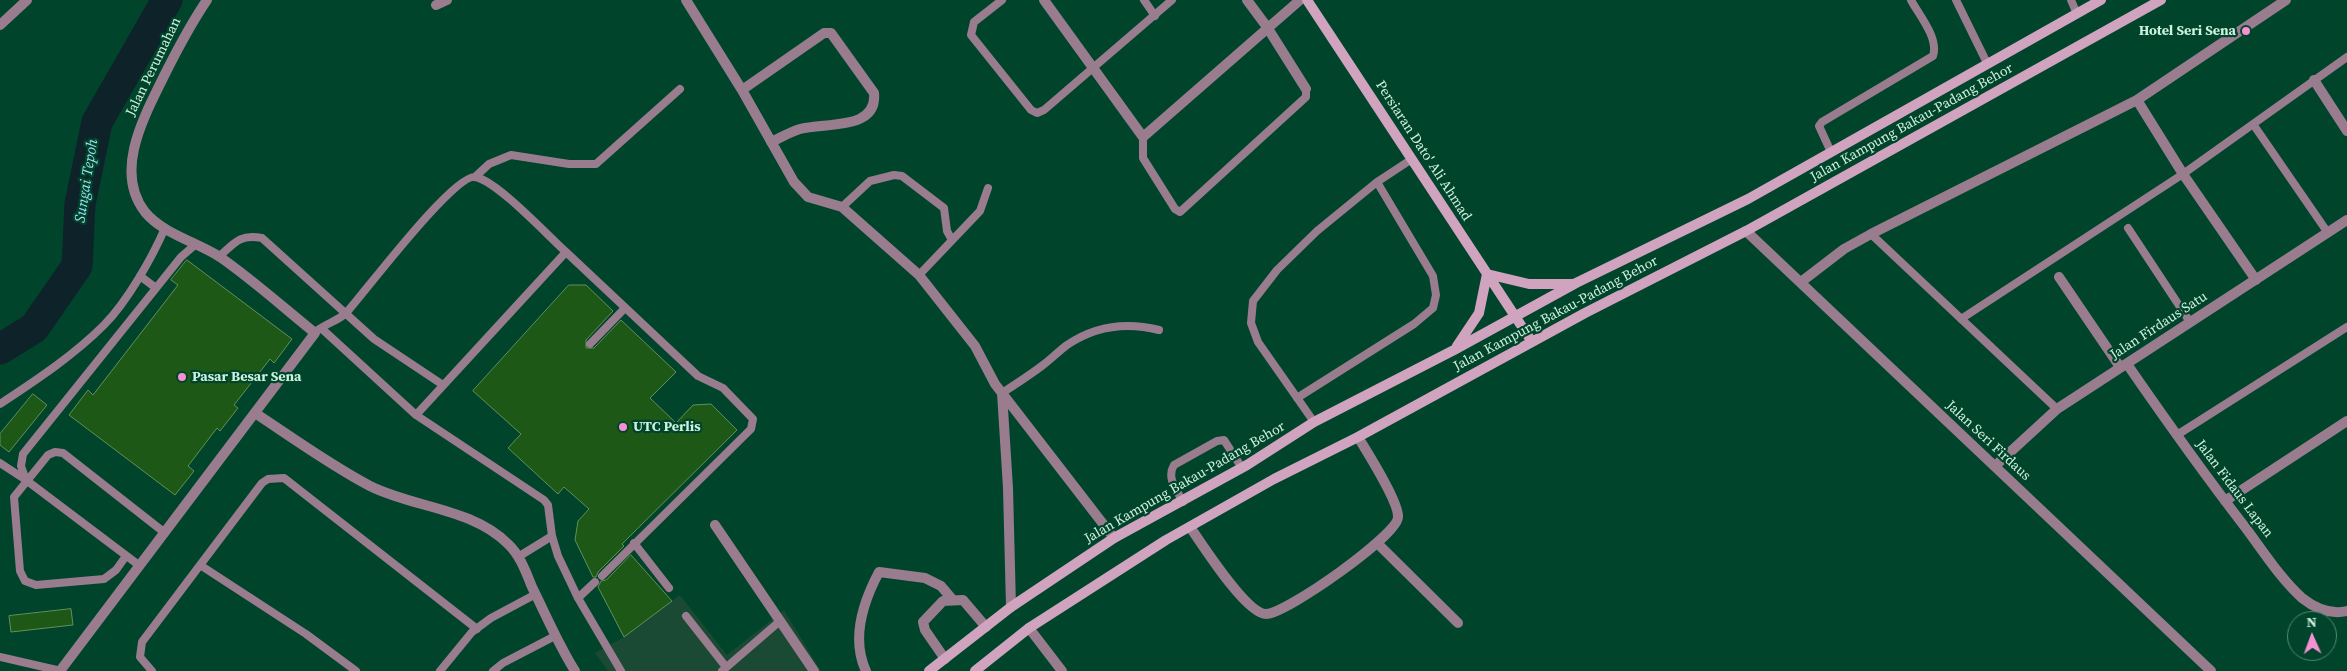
<!DOCTYPE html>
<style>
body{margin:0}
#map{position:relative;width:2347px;height:671px;overflow:hidden;background:#00442b;font-family:"Source Serif 4",serif}
canvas{display:block}
.north{position:absolute;left:2287px;top:611px;width:50px;height:50px;box-sizing:border-box;background:#00442b;border:1px solid #528a73;border-radius:50%;rotate:358deg;font-size:14px;font-weight:700;line-height:20px;text-align:center;color:#cdf2de}
.north::after{content:'';display:block;margin:auto;width:18px;height:22px;background:#f591d2;clip-path:polygon(50% 0,100% 100%,50% 72%,0 100%)}
</style>
<div id="map">
<canvas width="2347" height="671"></canvas>
<div class="north">N</div>
</div>
<script>
const ctx = document.querySelector('canvas').getContext('2d');
ctx.lineJoin = 'round';
function fillPath(path, color) { ctx.fillStyle = color; ctx.fill(path, 'evenodd'); }
function trace(path, color, width, dash) { ctx.strokeStyle = color; ctx.lineWidth = width; ctx.lineCap = dash ? 'butt' : 'round'; ctx.setLineDash(dash || []); ctx.stroke(path); }
function write(font, color, halo, rows, align = 'center') {
  ctx.font = font + ' "Source Serif 4",serif'; ctx.lineWidth = 4.5; ctx.setLineDash([]); ctx.textBaseline = 'middle'; ctx.strokeStyle = halo; ctx.fillStyle = color; for (const [text, x, y, turn = 0] of rows) {
    ctx.save(); ctx.translate(x, y); ctx.rotate((+turn || 0) * Math.PI / 180); ctx.textAlign = isNaN(turn) ? turn : align; if (halo) ctx.strokeText(text, 0, 0); ctx.fillText(text, 0, 0); ctx.restore();
  }
}
const built = new Path2D(`
 M680,595L727,655L784,610L821,671H608L595,653L624,637Z`);
const river = new Path2D(`
 M0,349L34,328L77,266L80,204L97,122L167,0`);
const building = new Path2D(`
 M187,260L292,339L274,363L270,359L234,405L238,408L220,431L217,428L188,466L194,471L175,495L69,415L88,390L93,395L178,285L171,280Z
 M569,285H586L613,311L586,340V348H594L621,320L676,372L650,398L676,423L693,405L711,404L737,430L622,544L624,546L598,572L596,577H593L575,540L578,521L589,509L564,487L558,494L508,448L521,434L473,391Z
 M33,394L47,405L9,452L0,445V434Z
 M631,555L672,601L624,637L598,587L601,581L606,580Z
 M71,609L73,625L11,632L9,616Z`);
const lane = new Path2D(`
 M1002,0L974,22L971,35L1031,110L1037,113L1044,110L1172,0
 M1144,0L1155,16
 M1956,0L1987,63
 M2071,0L2077,14
 M2253,124L2328,233
 M1143,137V158L1175,209L1180,212L1306,97V89
 M1831,152L1819,126L1822,122L1933,56C1939,38 1919,15 1911,0
 M475,177L489,164L511,155L569,164H596L680,89
 M842,207L870,181L894,175L902,176L944,208L947,231L952,240
 M2128,228L2190,322
 M1871,234L2057,409
 M219,257C235,242 240,234 262,238L374,339L443,385
 M919,275L980,211L988,188
 M140,276L156,288
 M1961,319L2183,174L2347,57
 M321,328L416,415L544,500L548,505L552,536L558,556L578,598L621,671
 M318,330C327,323 340,320 347,312C365,292 455,172 476,177C499,183 546,234 566,252
 M590,344L625,308
 M1002,393C1016,384 1030,375 1043,365C1051,359 1059,351 1067,345C1095,326 1127,322 1159,330
 M1297,398L1414,324L1433,308L1436,295L1433,276L1377,182
 M0,404C36,380 73,356 104,325C127,302 152,258 165,228
 M416,415L566,252L698,376L723,388L753,419L751,429L602,576
 M1314,422L1258,342L1251,323L1253,301L1277,270L1317,231L1377,182L1412,159
 M2177,435L2347,327
 M0,463L26,480L140,566
 M26,480L21,466L23,454L181,257L196,244
 M1183,502C1177,490 1166,478 1174,465L1217,441L1224,440L1242,468
 M634,543L669,588
 M126,556L116,570L104,579L36,585L25,581L20,571L14,497L48,455L55,452L63,453L165,533
 M518,557L552,536
 M200,565L306,634L356,671
 M578,598L595,582
 M686,616L726,667
 M0,657L61,671
 M152,671L140,657L142,642L262,483L268,479L284,478L477,629
 M440,671L472,632L491,618L536,594
 M493,671L503,663L555,636
 M722,671L780,621`);
const street = new Path2D(`
 M686,0L742,90L794,182L808,197L842,207L919,275L975,346L995,384L1114,538
 M1044,0L1143,137L1300,0
 M1247,0L1267,27L1306,89
 M436,5L447,0
 M0,25L27,0
 M2314,80L2347,131
 M742,90L824,33H831L874,93C878,131 825,122 800,129C790,132 780,138 771,142
 M2137,100L2183,174L2256,280
 M1746,231L2211,671
 M2059,277L2120,367
 M1801,282L1844,249L1871,234L2137,100L2286,0
 M2127,364C2165,419 2204,474 2245,527C2263,551 2280,578 2302,598C2316,609 2330,615 2347,611
 M1002,393L1008,488L1011,607
 M255,413C293,438 330,465 370,486C414,508 472,508 508,544C520,555 526,572 532,587C546,615 558,644 575,671
 M1995,466L2057,409L2347,220
 M2225,501L2347,421
 M715,525L814,671
 M1190,527C1202,544 1246,614 1266,614C1286,614 1398,535 1398,517C1399,502 1367,452 1358,437
 M1377,543L1458,623
 M1029,628L1062,671
 M945,659L925,630L923,622L943,601L963,600L986,627
 M60,671L315,333C284,308 253,280 220,257C197,242 163,234 145,212C113,171 145,115 164,76C177,50 190,25 207,0
 M866,671C851,639 863,602 879,572L925,578L941,586L952,599`);
const secondary = new Path2D(`
 M1307,0L1532,342
 M1487,274L1529,284H1572
 M1457,346L1479,313L1487,274
 M929,671L1011,607L1114,538L1247,465L1314,422L1454,350L1576,283L1748,199L2101,0
 M975,671L1029,628L1166,540L1274,479L1358,437L1585,313L1746,231L2161,0`);
const markers = [
 [2246,31,5,"#f591d2"],
 [182,377,5,"#f591d2"],
 [623,427,5,"#f591d2"]
];
const poiNames = [
 ["Hotel Seri Sena",2236,31,"right"],
 ["Pasar Besar Sena",192,377],
 ["UTC Perlis",633,427]
];
const streetNames = [
 ["Jalan Perumahan",154,67,-64],
 ["Jalan Kampung Bakau-Padang Behor",1912,123,-29],
 ["Persiaran Dato' Ali Ahmad",1423,151,57],
 ["Jalan Kampung Bakau-Padang Behor",1556,314,-28],
 ["Jalan Firdaus Satu",2159,326,-33],
 ["Jalan Seri Firdaus",1988,441,43],
 ["Jalan Kampung Bakau-Padang Behor",1185,483,-30],
 ["Jalan Fidaus Lapan",2234,489,53]
];
const waterNames = [
 ["Sungai Tepoh",87,181,-81]
];
fillPath(built, '#1a4934');
trace(river, '#0e2229', 31);
fillPath(building, '#1e5816');
trace(building, '#61905b', 1);
trace(lane, '#997d8e', 8);
trace(street, '#997d8e', 10);
trace(secondary, '#d0a3be', 10);
for (const [x, y, r, color] of markers) { const dot = new Path2D(); dot.arc(x, y, r, 0, 2 * Math.PI); ctx.fillStyle = color; ctx.fill(dot); trace(dot, '#00442b', 2); }
write('bold 14px', '#cdf2de', '#00442b', poiNames, 'left');
write('14px', '#cdf2de', '#00442b', streetNames);
write('italic 15px', '#a1dff5', '#00442b', waterNames);
</script>
